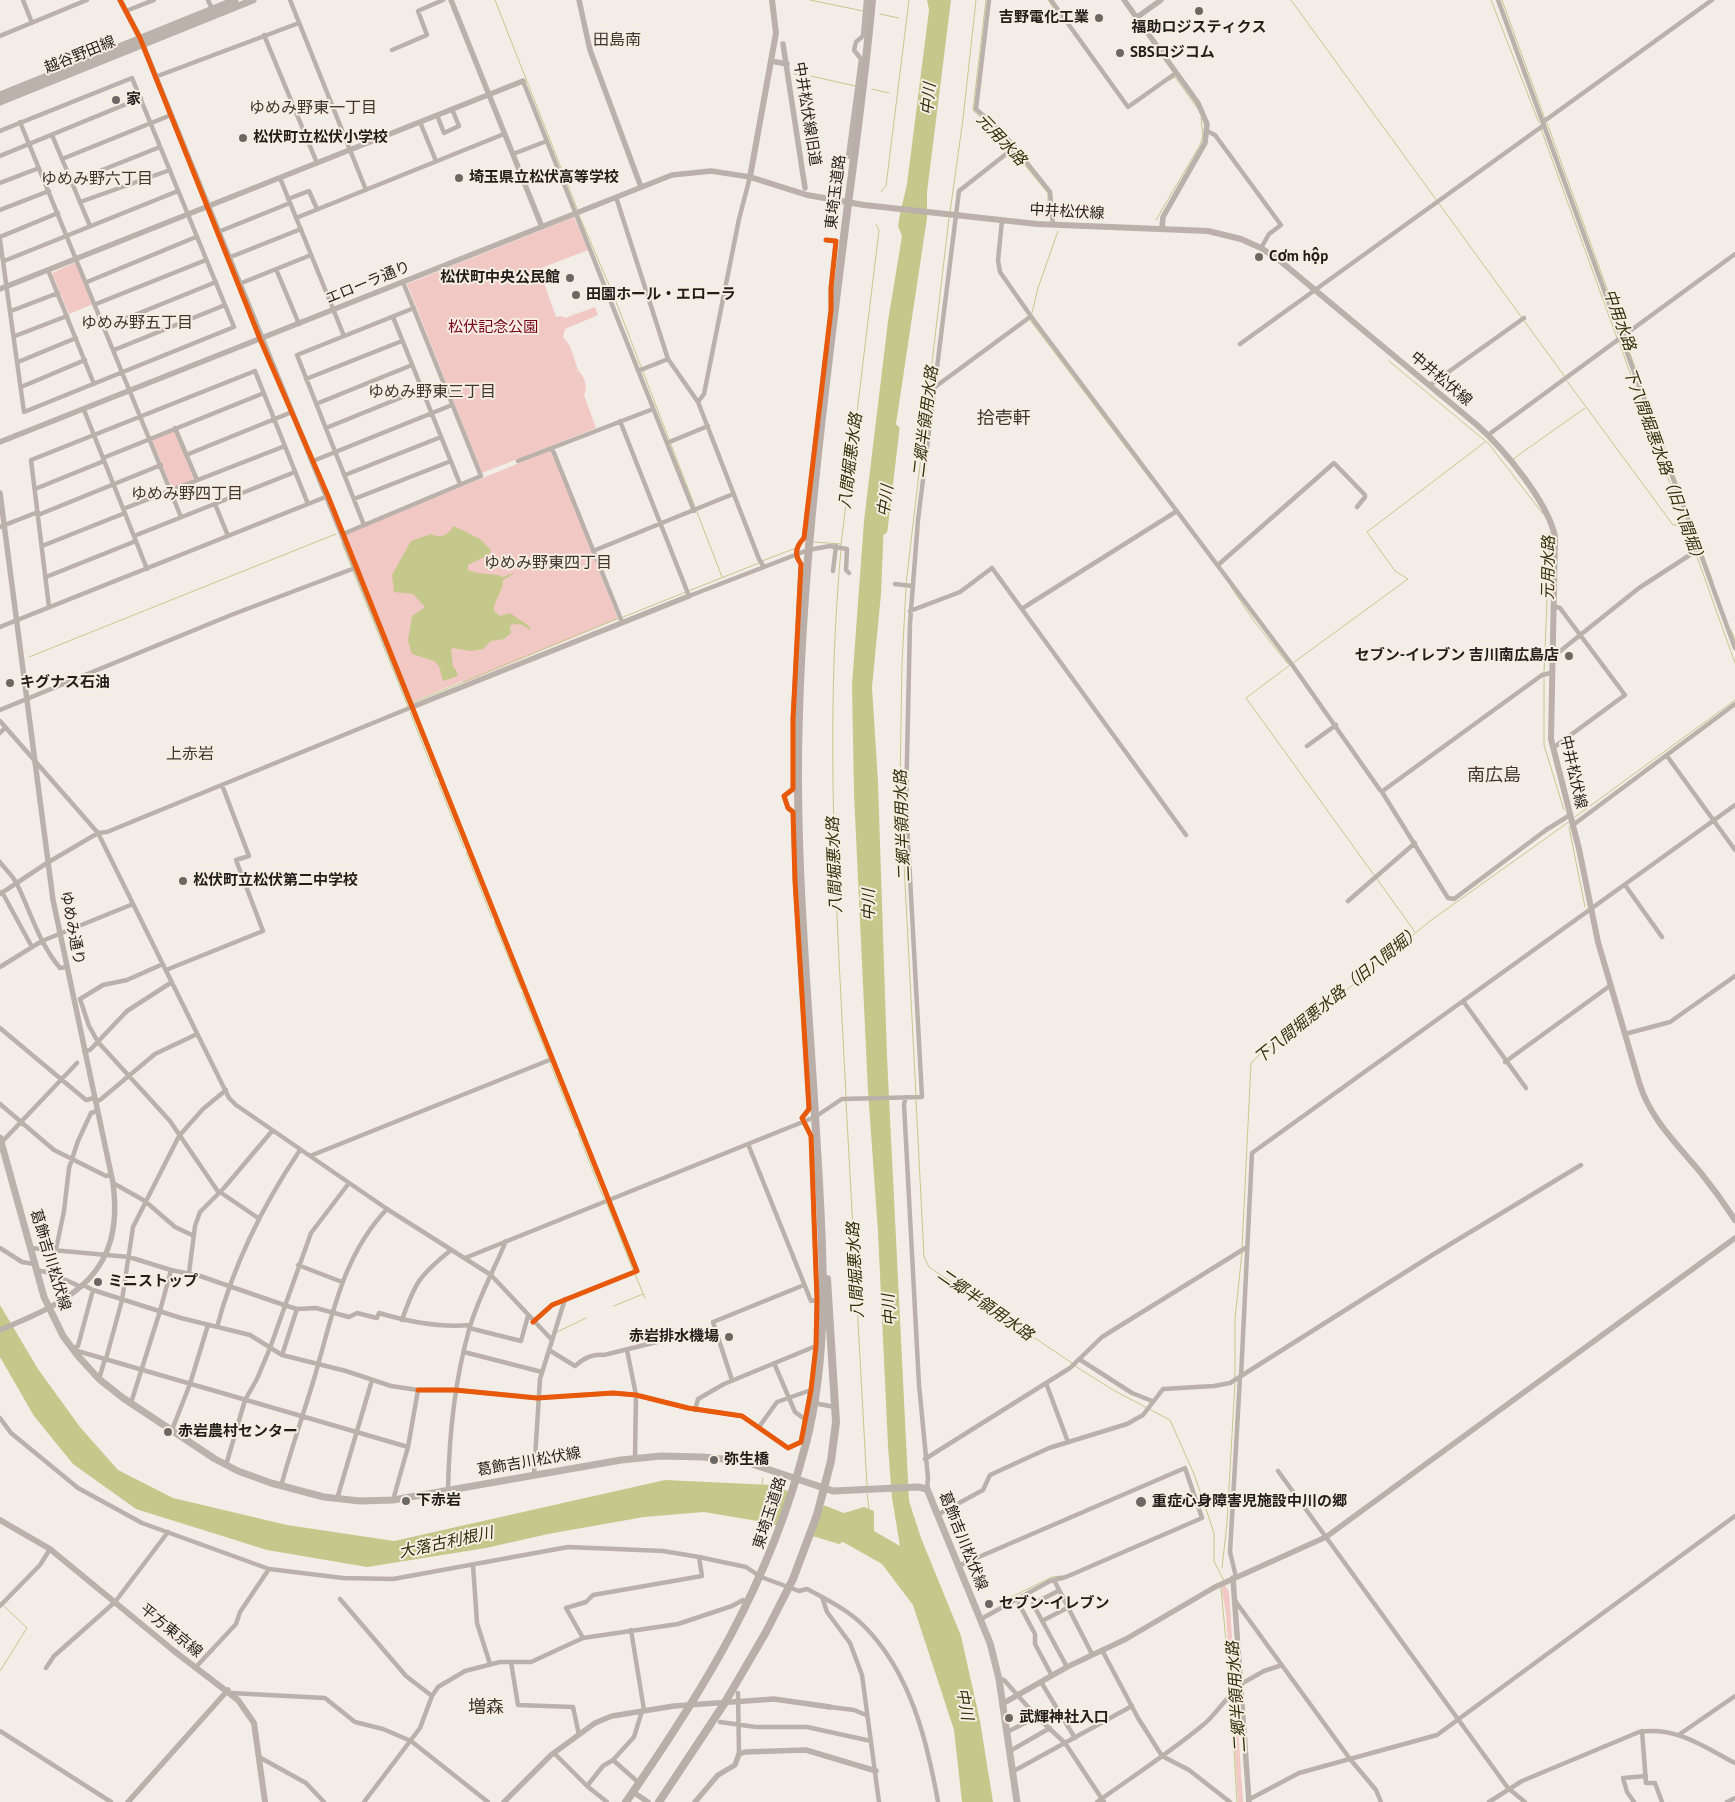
<!DOCTYPE html>
<meta charset="utf-8">
<style>
body{margin:0}
canvas{display:block;background:#f2ede7}
</style>
<canvas width="1735" height="1802"></canvas>
<script>
const ctx = document.querySelector('canvas').getContext('2d');
ctx.lineJoin = 'round';
function fillPath(path, color) { ctx.fillStyle = color; ctx.fill(path, 'evenodd'); }
function trace(path, color, width, dash) { ctx.strokeStyle = color; ctx.lineWidth = width; ctx.lineCap = dash ? 'butt' : 'round'; ctx.setLineDash(dash || []); ctx.stroke(path); }
function write(font, color, halo, rows, align = 'center') {
  ctx.font = font + ' "PT Sans","Noto Sans JP",sans-serif'; ctx.lineWidth = 4; ctx.setLineDash([]); ctx.textBaseline = 'middle'; ctx.strokeStyle = halo; ctx.fillStyle = color; for (const [text, x, y, turn = 0] of rows) {
    ctx.save(); ctx.translate(x, y); ctx.rotate((+turn || 0) * Math.PI / 180); ctx.textAlign = isNaN(turn) ? turn : align; if (halo) ctx.strokeText(text, 0, 0); ctx.fillText(text, 0, 0); ctx.restore();
  }
}
const green = new Path2D(`
 M574,217L588,250L539,269L543,272V280L556,317L562,316L565,318L595,307L598,315L565,329L563,337L570,346L578,370L576,372L579,371C585,379 588,386 584,395L596,428L482,473L407,284Z
 M74,263H77L93,304L69,314L52,273Z
 M174,431L194,479L172,488L152,440Z
 M551,450L618,619L464,683L462,681L410,703L344,535Z
 M1225,1585L1229,1592L1243,1802H1238L1226,1613L1221,1587Z`);
const water = new Path2D(`
 M927,0H951L927,192V218L885,497L881,594L872,687L878,782L887,1057L909,1501L921,1538L961,1636L980,1721L993,1802H962L954,1730L913,1605L882,1564L843,1542L839,1544L769,1523L704,1512L644,1517L548,1534L486,1548L367,1567L267,1550L136,1509L73,1464L34,1416L0,1357V1305L38,1369L80,1427L118,1470L173,1498L287,1525L394,1541L665,1480L772,1485L844,1513L864,1507L874,1511V1531L900,1546L892,1498L888,1446L878,1232L868,1091L854,794L852,685L864,521L888,321L902,236L898,226L900,214L907,184L929,10Z
 M454,526L480,539L491,550L489,555L468,565V570C482,576 494,572 503,577L517,572L503,580C503,592 494,599 494,611L500,616L510,613L529,626L531,630C523,627 521,621 510,626L511,633L504,639L491,641L483,649L471,651L453,648L451,650L453,667L456,670L458,676L443,681L439,666L434,661L412,654L408,641L412,616L424,608V606L413,594L394,592L392,575L411,541L431,534C442,539 447,535 454,526Z`);
const pier = new Path2D(`
 M789,1489L825,1502L812,1539L777,1528Z`);
const stream = new Path2D(`
 M495,0L578,211
 M810,0L863,11
 M986,0L973,110L1011,148
 M1048,0L1055,10
 M1291,0L1565,377
 M1491,0L1539,123
 M1502,0L1545,119
 M880,14L899,18
 M794,74L805,76
 M811,76L855,86
 M1170,80L1175,77L1198,109
 M872,89L889,93
 M1547,123L1623,333
 M1541,129L1617,338
 M1013,151L1048,193V215
 M881,192L886,186L909,0
 M950,212L963,119L976,0
 M579,215L613,294L722,577
 M1156,220L1200,145L1203,136L1201,118
 M1032,313L1038,288L1058,231
 M1030,320L1151,480
 M1624,337L1713,582
 M1619,342L1694,550
 M1389,361L1489,444L1543,514
 M1567,381L1673,525H1678
 M1513,459L1585,408
 M814,542L841,544
 M342,543L352,568
 M841,545L879,230L876,224
 M841,549C824,731 837,914 846,1097
 M1696,554L1735,663
 M762,561L796,548
 M353,571L408,707
 M906,584L949,218
 M1231,587L1254,621L1288,664
 M906,588L902,663L900,785L916,1096
 M623,617L759,563
 M1731,630L1735,640
 M29,657L336,534
 M1293,663L1408,579L1395,571L1367,532L1485,442
 M1290,665L1246,698L1374,875
 M1544,672L1550,532
 M1544,676V745L1564,810
 M412,703L619,618
 M410,712L436,778
 M438,782L464,848
 M1575,817L1735,700
 M1569,827L1585,907
 M466,852L492,918
 M1377,879L1415,932
 M494,922L521,989
 M522,993L549,1059
 M550,1063L576,1128
 M916,1100L924,1257L929,1267L1072,1363
 M846,1101L867,1486
 M578,1133L604,1199
 M607,1204L633,1270
 M1242,1248L1251,1063L1261,1053L1326,1007L1430,921L1570,821
 M635,1274L645,1298
 M614,1306L643,1294
 M557,1332L586,1318
 M1075,1366L1113,1390L1170,1420L1194,1474L1208,1515L1214,1533V1561L1224,1581
 M1235,1378V1319L1242,1252
 M762,1485L763,1478
 M867,1493L869,1509
 M1222,1568L1227,1523L1235,1382
 M1221,1588L1231,1694
 M1005,1600L1052,1577L1061,1576
 M0,1671L27,1628L4,1606
 M1231,1698L1237,1802`);
const river = new Path2D(`
 M883,530L895,429`);
const minor = new Path2D(`
 M23,0L32,23
 M208,0L212,9
 M290,0L366,190
 M989,0L976,109L1003,133L1050,192L1053,225
 M1051,0L1128,107L1176,73
 M1498,0L1735,648
 M126,11L154,0
 M264,35L317,163
 M0,36L87,0
 M392,50L427,35L418,11L443,0
 M155,77L299,23
 M523,81L694,511
 M437,115L444,133L459,126L452,109
 M20,122L181,517
 M420,122L436,161
 M1543,122L1712,0
 M0,131L132,78L234,327L24,412L0,240
 M1207,131L1215,135L1281,225L1269,234L1261,248
 M52,135L90,226
 M513,154L547,141
 M0,156L141,98
 M848,157L861,59L854,50L856,42L863,36L866,0
 M62,159L171,115
 M280,178L344,336
 M72,182L160,147
 M0,183L39,168
 M616,197L668,359L698,402L759,559L764,567
 M288,199L309,191L317,209
 M80,202L170,170
 M0,210L49,191
 M296,218L504,134
 M1002,221L998,260L1000,272L1035,322L1293,666L1380,790
 M218,232L290,203
 M0,237L58,213
 M228,258L301,229
 M4,261L178,191
 M276,269L299,324
 M48,270L94,384
 M87,282L196,237
 M239,284L311,255
 M96,304L206,260
 M11,311L58,293
 M393,317L460,484
 M105,327L216,282
 M15,336L67,316
 M1240,344L1544,125
 M114,350L225,305
 M18,362L76,338
 M638,371L668,359
 M306,379L402,341
 M1430,385L1524,318
 M21,387L85,360
 M935,387L1030,317
 M698,402L704,394L739,219L750,177
 M316,404L412,365
 M84,410L147,569
 M620,421L689,596L808,550L830,546L847,549L846,570L849,573
 M175,428L197,480
 M326,428L422,389
 M1488,435L1735,254
 M667,443L708,426
 M552,448L622,622
 M186,455L292,412
 M103,458L264,393
 M313,461L452,405
 M518,461L653,409
 M345,475L441,437
 M35,489L104,461
 M354,499L451,461
 M215,504L228,536
 M123,509L285,446
 M38,515L161,465
 M364,525L297,355L414,308
 M0,527L38,512
 M343,534L481,476L403,282
 M134,536L295,472
 M42,546L125,513
 M593,551L733,494
 M1218,565L1334,463L1365,495V497L1357,507
 M833,571L836,546
 M46,577L136,541
 M895,584L912,586
 M49,607L31,460L255,371L308,504
 M1023,608L1177,511
 M910,611L960,592L992,568L1186,835
 M0,627L328,496
 M1552,652H1559L1639,588L1699,549
 M0,710L231,615L355,568
 M0,721L98,833L229,1098L236,1105L387,1209L491,1275L552,1340
 M0,733L5,728
 M1307,746L1336,725
 M1553,748L1625,695L1560,608L1554,606
 M1667,756L1735,850
 M1384,790L1542,675L1551,673
 M1382,792L1448,898L1454,899L1546,830L1570,815
 M1573,825L1735,704
 M0,862C5,869 13,876 17,884C31,913 39,943 60,968L66,967
 M1625,885L1662,937
 M2,892L32,947
 M0,894L47,863L98,833L107,832L412,707L637,1271L552,1305L533,1322
 M1348,901L1415,843
 M0,967L42,941L133,904
 M166,970L263,931L236,860L249,856L222,785
 M80,999L89,1026L98,1042L170,1121L219,1193
 M80,999L103,985L127,980L163,964
 M1463,1001L1526,1088
 M0,1028L86,1100L94,1098
 M1625,1034L1670,1022L1735,976
 M84,1051L90,1050L127,1011L172,982
 M1505,1062L1611,985
 M906,1097L904,1104L919,1385L928,1478L927,1489
 M95,1101L100,1100L155,1054L197,1034
 M0,1104L54,1150L106,1176L111,1175
 M1,1143L77,1063
 M748,1144L811,1301L817,1300
 M310,1156L552,1059
 M113,1183L145,1201L175,1227L194,1236
 M220,1192L258,1218
 M0,1248L22,1262L34,1264
 M30,1248L129,1257L171,1270L200,1276L284,1305L297,1309L316,1308L349,1317L357,1313L377,1318L379,1313C409,1322 439,1328 470,1325
 M465,1258L815,1117L842,1099L922,1097L906,804L910,623L918,520L959,191L1015,147
 M298,1265L342,1282
 M36,1270L51,1273L81,1287
 M51,1273L64,1211L69,1168L78,1141L91,1113L97,1111
 M189,1273L195,1226L200,1212L224,1188L272,1131
 M83,1285L93,1290L181,1318L250,1335L282,1355L346,1371L391,1386L418,1390L408,1447L393,1500
 M402,1320C415,1282 420,1275 451,1250
 M217,1327C234,1263 263,1205 300,1150
 M469,1328L521,1341L528,1316
 M72,1349L78,1346L93,1290
 M74,1350L408,1447
 M549,1350L575,1366C584,1358 592,1354 604,1355L673,1338
 M627,1350L636,1395L635,1458
 M464,1352L542,1372
 M282,1355L297,1309
 M106,1359L122,1300L133,1227L179,1136L203,1109L226,1090
 M1079,1359L1132,1393L1152,1401
 M774,1363L795,1412L806,1420
 M1241,1376L1252,1153L1735,805
 M99,1379L105,1359
 M732,1380L713,1322L804,1285
 M1046,1383L1068,1442
 M418,1390H455L537,1398L613,1393L636,1395L688,1408L742,1416L788,1448L801,1442L811,1390L816,1346L817,1300L811,1136L802,1118L809,1109L795,881L793,812L788,808L784,796L793,789V719L801,564C794,555 796,546 804,538L831,310V288L836,241L826,240
 M131,1403L160,1311L171,1270
 M814,1403L835,1407
 M695,1410L698,1399L724,1384L816,1346
 M0,1418L11,1433L78,1488L142,1523L269,1569L343,1578L393,1579L568,1547L663,1551L699,1557L746,1567L761,1577L799,1591L807,1589C826,1599 848,1610 864,1626C910,1672 927,1740 938,1802
 M759,1427L777,1402L811,1390
 M172,1430L190,1384L208,1325
 M925,1459L1070,1368L1102,1337L1247,1247
 M226,1465L245,1400L257,1379L270,1348L311,1233L349,1183
 M1278,1471L1508,1788L1525,1802
 M534,1475L540,1379L565,1299
 M281,1486C291,1450 303,1415 314,1379C332,1318 342,1256 387,1209
 M448,1490C449,1436 454,1383 469,1330C477,1300 494,1270 506,1241
 M337,1499L372,1380
 M939,1514L983,1490L990,1475L1049,1448L1127,1424L1143,1415L1163,1389L1214,1386L1230,1383L1434,1254L1581,1165
 M473,1565L477,1623L490,1664
 M958,1566L1185,1468L1202,1518L1066,1577L1050,1581L981,1619
 M1236,1577L1230,1552L1240,1377
 M1054,1580L1092,1654
 M1058,1591L1033,1604L1067,1667
 M822,1597L827,1612L850,1643L862,1675L879,1802
 M340,1599L406,1676L432,1696
 M1236,1602L1350,1759L1376,1790L1381,1802
 M1019,1604L1035,1634V1644L1052,1676
 M0,1606L40,1565L50,1549
 M1042,1621L1067,1608
 M631,1630L644,1710
 M583,1638L566,1608L586,1602L593,1595L702,1576L699,1557
 M1102,1650L1138,1718L1162,1756L1189,1770L1230,1802
 M511,1662L518,1705L573,1707L579,1735
 M46,1668L54,1656L115,1602L168,1532
 M195,1668L236,1624L240,1612L269,1569
 M999,1679L1004,1680L1037,1717L1065,1743L1104,1802
 M1041,1682L1075,1738
 M1241,1684L1264,1671L1282,1665
 M231,1693L325,1698L355,1722L383,1729L411,1741L488,1802
 M738,1693L739,1754
 M830,1707L854,1710L866,1715
 M720,1722L756,1727H807L871,1741
 M0,1731L111,1802
 M1642,1731L1646,1783H1655L1662,1802
 M1007,1732L1037,1717
 M1680,1734L1735,1696
 M1010,1751L1050,1728
 M554,1753L587,1786L607,1802
 M259,1757L306,1783L324,1802
 M613,1760L639,1783
 M1012,1772L1132,1706
 M587,1786L603,1766L613,1760L634,1737L642,1711
 M1248,1800L1299,1773L1437,1735L1735,1516
 M364,1802L420,1728L432,1696L438,1687L465,1671L500,1662H531L583,1638L678,1624L732,1606L743,1600
 M1097,1802C1132,1777 1169,1753 1203,1725C1217,1714 1224,1697 1241,1689
 M1489,1802L1522,1781L1639,1732C1676,1726 1704,1747 1735,1763
 M1634,1802L1627,1792L1623,1778L1646,1776
 M1727,1802L1735,1798`);
const tertiary = new Path2D(`
 M120,0L140,38L412,707L689,596
 M451,0L542,227
 M579,0L590,50L641,187
 M1124,0L1198,103L1207,124L1205,143L1163,217L1162,228
 M1136,18L1161,0
 M783,44L805,188
 M771,61L787,64
 M0,289L523,81
 M0,442L672,175L711,171L750,177
 M0,493L53,900L113,1183C125,1274 73,1300 0,1330
 M1233,1578L1249,1802
 M1002,1704L1067,1667L1126,1639L1215,1587L1326,1537L1735,1238
 M633,1792L648,1802
 M128,1802L228,1690
 M504,1802L551,1755L595,1723L612,1716L674,1706L774,1699L830,1707
 M695,1802L718,1775L735,1765L739,1754L745,1752L806,1750L876,1771`);
const secondary = new Path2D(`
 M772,0L776,33L750,177L807,195L864,205L1037,224L1208,231L1241,239L1261,248L1279,260L1477,425C1504,449 1547,501 1555,536L1551,739L1579,849L1598,942L1639,1082C1650,1119 1677,1144 1701,1173C1713,1188 1724,1203 1735,1220
 M0,1520L50,1549L174,1651L238,1700L254,1723L265,1802`);
const primary = new Path2D(`
 M0,95L235,0
 M0,102L253,0
 M0,1138L44,1297L63,1336L78,1356L99,1379L123,1398L215,1459L238,1471L271,1483L324,1497L360,1501L393,1500L621,1460L661,1456L702,1457L743,1461L833,1491L918,1487L927,1489L990,1643L999,1679L1017,1802`);
const trunk = new Path2D(`
 M626,1802C706,1687 769,1584 805,1447C832,1345 822,1235 816,1132C808,992 794,853 799,713C804,543 827,373 848,204C857,136 866,68 872,0
 M659,1802L724,1704L766,1632L793,1579L817,1515L831,1461L836,1422L827,1279`);
const cycleway = new Path2D(`
 M120,0L140,38L260,339L328,496L637,1271L552,1305L533,1322
 M418,1390H455L537,1398L613,1393L636,1395L688,1408L742,1416L788,1448L801,1442L811,1390L816,1346L817,1300L811,1136L802,1118L809,1109L795,881L793,812L788,808L784,796L793,789V719L801,564C794,555 796,546 804,538L831,310V288L836,241L826,240`);
const markers = [
 [1199,11,5,"#6b6762"],
 [1099,18,5,"#6b6762"],
 [1120,53,5,"#6b6762"],
 [116,100,5,"#6b6762"],
 [243,138,5,"#6b6762"],
 [459,178,5,"#6b6762"],
 [1259,257,5,"#6b6762"],
 [570,278,5,"#6b6762"],
 [576,295,5,"#6b6762"],
 [1569,656,5,"#6b6762"],
 [10,683,5,"#6b6762"],
 [183,881,5,"#6b6762"],
 [98,1282,5,"#6b6762"],
 [729,1337,5,"#6b6762"],
 [168,1432,5,"#6b6762"],
 [714,1460,5,"#6b6762"],
 [406,1501,5,"#6b6762"],
 [1141,1502,6,"#6b6762"],
 [989,1604,5,"#6b6762"],
 [1009,1718,5,"#6b6762"]
];
const poiNames = [
 ["吉野電化工業",1089,18,"right"],
 ["福助ロジスティクス",1199,28,"center"],
 ["SBSロジコム",1130,53],
 ["家",126,100],
 ["松伏町立松伏小学校",253,138],
 ["埼玉県立松伏高等学校",469,178],
 ["Cơm hộp",1269,257],
 ["松伏町中央公民館",560,278,"right"],
 ["田園ホール・エローラ",586,295],
 ["セブン-イレブン 吉川南広島店",1559,656,"right"],
 ["キグナス石油",20,683],
 ["松伏町立松伏第二中学校",193,881],
 ["ミニストップ",108,1282],
 ["赤岩排水機場",719,1337,"right"],
 ["赤岩農村センター",178,1432],
 ["弥生橋",724,1460],
 ["下赤岩",416,1501],
 ["重症心身障害児施設中川の郷",1152,1502],
 ["セブン-イレブン",999,1604],
 ["武輝神社入口",1019,1718]
];
const streetNames = [
 ["越谷野田線",80,55,-22],
 ["中井松伏線旧道",807,114,81],
 ["東埼玉道路",836,192,-83],
 ["中井松伏線",1067,212,3],
 ["エローラ通り",368,283,-22],
 ["中井松伏線",1441,379,40],
 ["中井松伏線",1573,772,77],
 ["ゆめみ通り",72,928,79],
 ["葛飾吉川松伏線",50,1260,73],
 ["葛飾吉川松伏線",529,1462,-10],
 ["東埼玉道路",770,1513,-72],
 ["葛飾吉川松伏線",963,1541,68],
 ["平方東京線",171,1631,39]
];
const parkNames = [
 ["松伏記念公園",493,328]
];
const neighbourhoodNames = [
 ["田島南",617,40],
 ["ゆめみ野東一丁目",313,108],
 ["ゆめみ野六丁目",97,179],
 ["ゆめみ野五丁目",137,323],
 ["ゆめみ野東三丁目",432,392],
 ["ゆめみ野四丁目",187,494],
 ["ゆめみ野東四丁目",548,563],
 ["上赤岩",190,754]
];
const waterNames = [
 ["中川",929,99,-84],
 ["元用水路",1001,140,47],
 ["中用水路",1619,320,70],
 ["二郷半領用水路",926,422,-83],
 ["八間堀悪水路",851,461,-83],
 ["下八間堀悪水路（旧八間堀）",1664,467,70],
 ["中川",886,501,-82],
 ["元用水路",1549,568,-89],
 ["二郷半領用水路",903,826,-92],
 ["八間堀悪水路",835,865,-92],
 ["中川",869,905,-90],
 ["下八間堀悪水路（旧八間堀）",1338,995,-39],
 ["八間堀悪水路",856,1270,-93],
 ["二郷半領用水路",985,1305,35],
 ["中川",890,1310,-94],
 ["大落古利根川",446,1543,-12],
 ["二郷半領用水路",1237,1697,-94],
 ["中川",964,1704,79]
];
const quarterNames = [
 ["拾壱軒",1004,419],
 ["南広島",1494,776],
 ["増森",486,1708]
];
fillPath(green, '#f1c8c4');
fillPath(water, '#c4c98b');
fillPath(pier, '#f2ede7');
trace(stream, '#c4c98b', 1);
trace(river, '#c4c98b', 9);
trace(minor, '#bbb1ab', 4.5);
trace(tertiary, '#bbb1ab', 5.5);
trace(secondary, '#bbb0aa', 6);
trace(primary, '#bcb2ac', 7);
trace(trunk, '#baafa8', 8);
trace(cycleway, '#e8590c', 5);
for (const [x, y, r, color] of markers) { const dot = new Path2D(); dot.arc(x, y, r, 0, 2 * Math.PI); ctx.fillStyle = color; ctx.fill(dot); trace(dot, '#f7ede2', 2); }
write('bold 15px', '#221f1b', '#f7ede2', poiNames, 'left');
write('15px', '#221f1b', '#f7ede2', streetNames);
write('15px', '#75041a', '#f7ede2', parkNames);
write('16px', '#3f362e', '#f7ede2', neighbourhoodNames);
write('italic 16px', '#2f320c', '#f7ede2', waterNames);
write('18px', '#3f362e', '#f7ede2', quarterNames);
</script>
